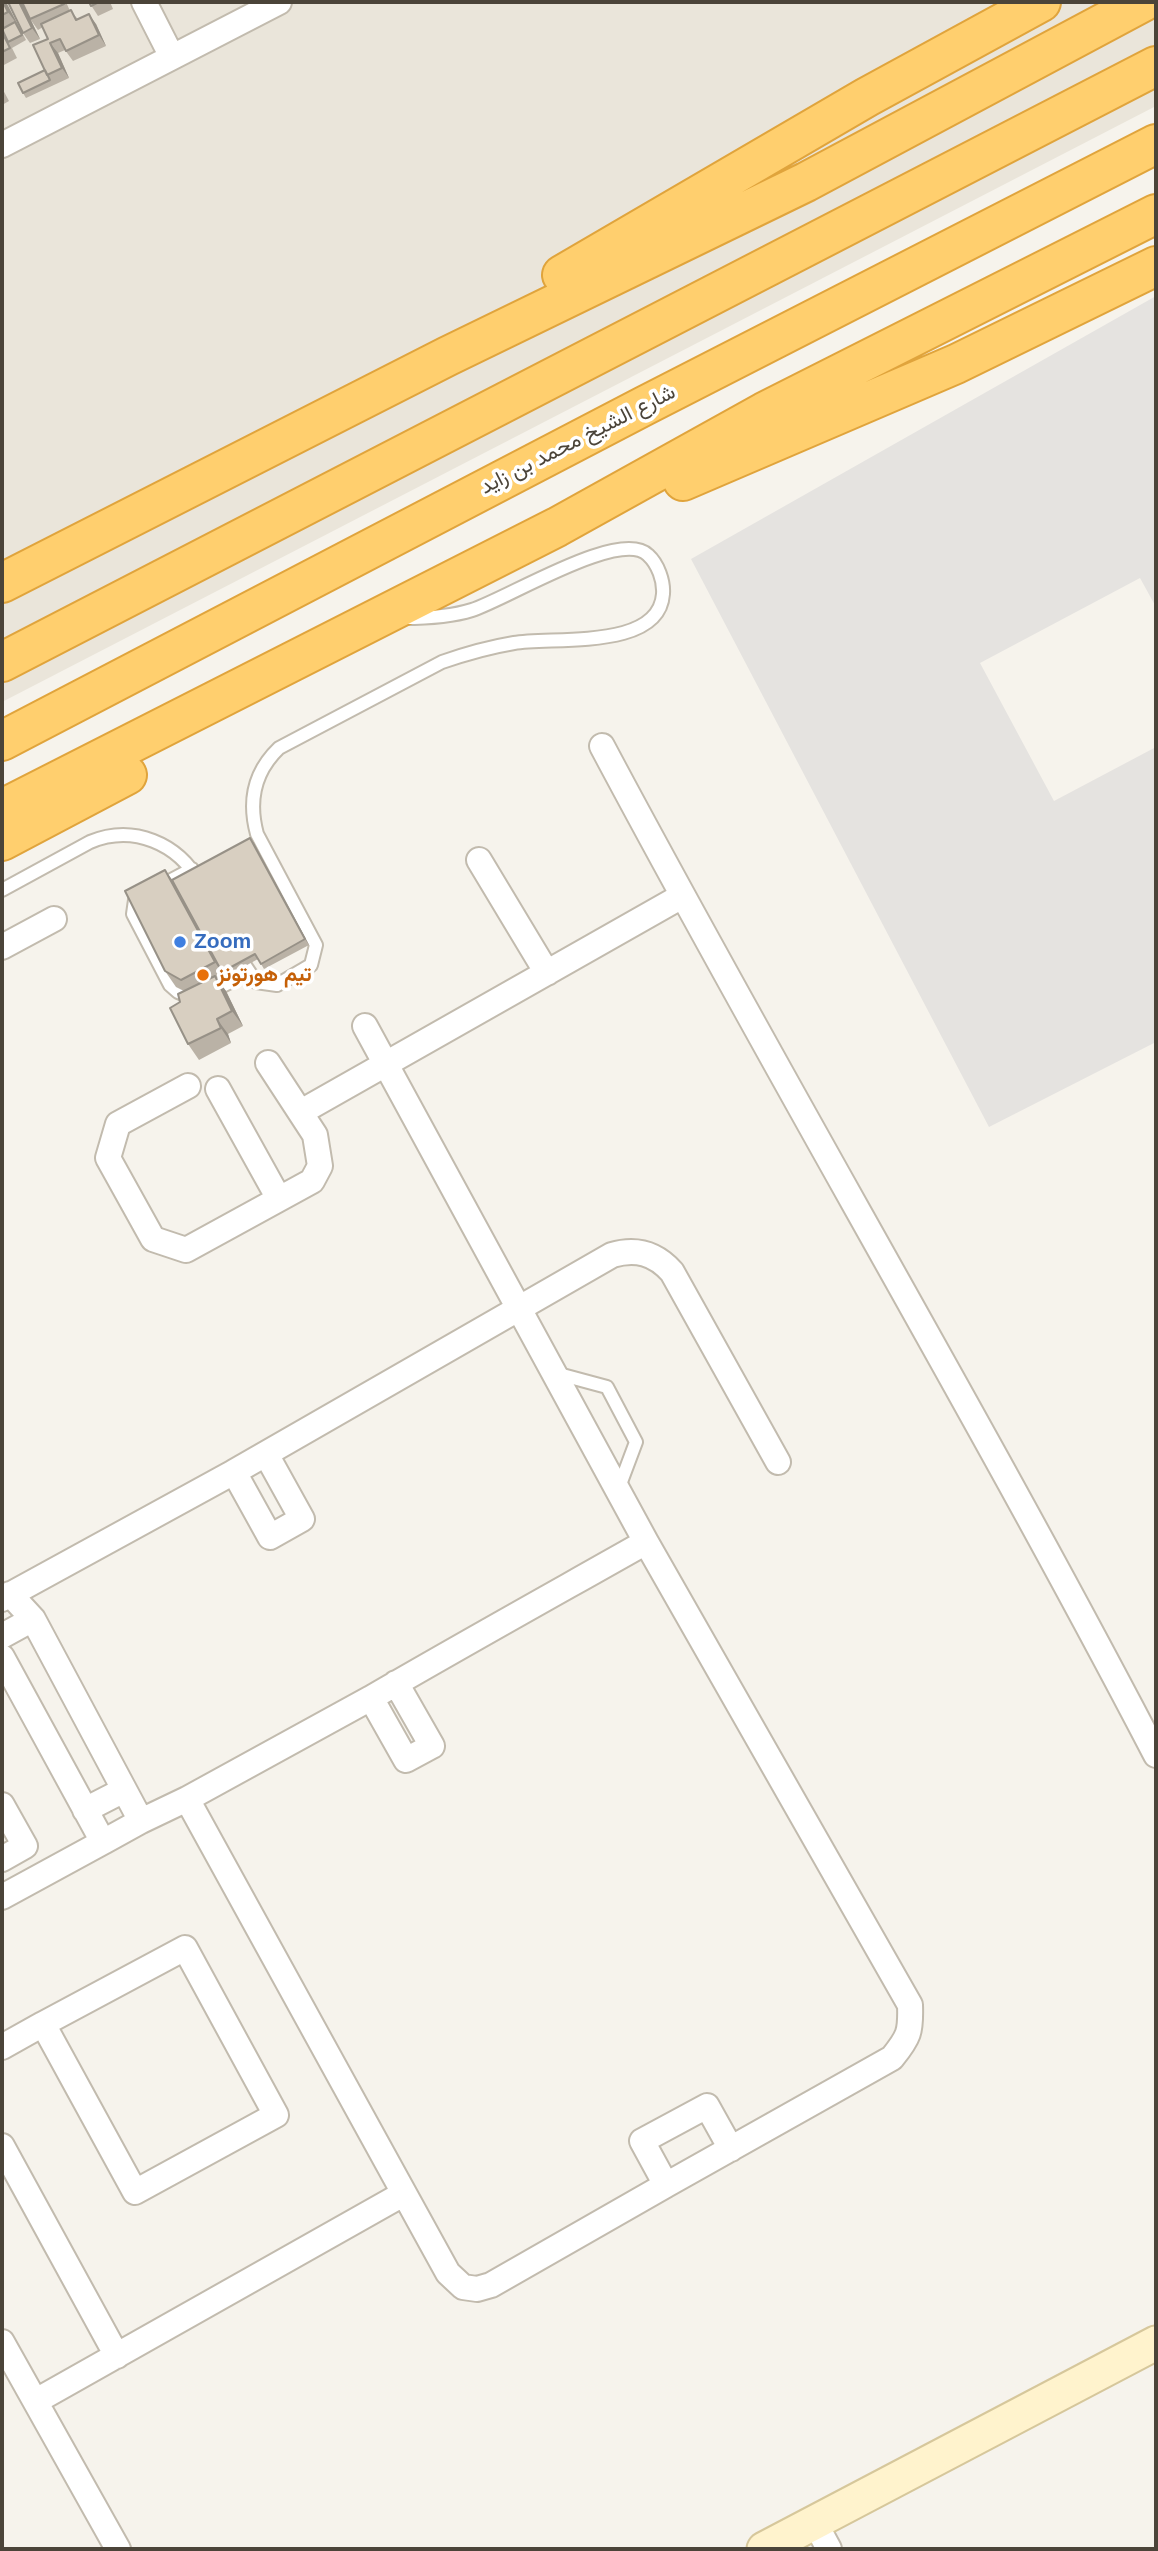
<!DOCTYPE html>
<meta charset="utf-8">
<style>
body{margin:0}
#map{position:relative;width:1158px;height:2551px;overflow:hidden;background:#f6f3ec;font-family:Arial,sans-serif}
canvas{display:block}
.frame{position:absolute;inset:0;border:4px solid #4b4439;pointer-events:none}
</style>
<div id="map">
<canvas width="1158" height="2551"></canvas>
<div class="frame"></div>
</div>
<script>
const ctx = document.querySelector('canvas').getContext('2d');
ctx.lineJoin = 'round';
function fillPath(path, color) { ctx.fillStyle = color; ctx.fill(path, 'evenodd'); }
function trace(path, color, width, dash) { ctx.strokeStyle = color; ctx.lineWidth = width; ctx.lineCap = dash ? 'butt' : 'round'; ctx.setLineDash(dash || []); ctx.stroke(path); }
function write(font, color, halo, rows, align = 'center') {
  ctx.font = font + ' Arial,Vazirmatn,sans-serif'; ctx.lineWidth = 7; ctx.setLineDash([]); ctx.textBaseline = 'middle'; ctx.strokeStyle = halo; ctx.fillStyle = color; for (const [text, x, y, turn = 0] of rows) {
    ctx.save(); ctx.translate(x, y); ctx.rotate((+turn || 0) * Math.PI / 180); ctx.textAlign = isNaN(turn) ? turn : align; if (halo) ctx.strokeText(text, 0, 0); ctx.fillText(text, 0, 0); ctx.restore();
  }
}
const residential = new Path2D(`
 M2,2H1156V106L2,702Z`);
const parking = new Path2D(`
 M1156,296V607L1140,578L980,663L1054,801L1156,747V1042L989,1127L691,559Z`);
const lane = new Path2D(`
 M158,887L192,869
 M2,890L90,842C133,824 178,843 200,883
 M142,895L135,900L133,914L170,985L178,992L193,998
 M238,955L256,982L277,985L311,965L316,945L257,834C248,801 254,772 279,748L442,662C465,654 490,647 514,643C552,636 659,651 663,594C664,581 658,564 648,555C620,528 507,599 472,610C450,617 427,618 404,618
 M209,993L248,973
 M555,1373L607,1387L636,1442L618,1490`);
const street = new Path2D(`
 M144,2L172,57
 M2,145L279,2
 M602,746C782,1085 979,1415 1156,1755
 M479,860L547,973
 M2,947L54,919
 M365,1026L646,1542L910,2005C911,2032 909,2037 892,2058L666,2185L642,2141L707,2106L731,2149
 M188,1086L118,1124L108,1158L153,1239L186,1250L312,1181L320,1166L315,1135L268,1063
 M218,1089L279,1199
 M301,1112L682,896
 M266,1454L302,1519L270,1537L234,1472L612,1255C636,1248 655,1253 672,1272L778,1462
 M10,1594L33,1619L141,1821L187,1799L448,2273L463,2287L477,2289L491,2285L666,2185
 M2,1599L234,1472
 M2,1636L33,1619
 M2,1657L103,1842L141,1821
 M396,1683L432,1746L406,1760L371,1698C462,1645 554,1594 646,1542
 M187,1799L371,1698
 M2,1805L25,1846L2,1859
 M85,1810L124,1790
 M2,1897L103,1842
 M185,1948L276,2115L135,2192L43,2024Z
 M2,2047L43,2024
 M2,2146L117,2356
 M2,2342L118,2549
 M36,2401L403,2194
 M815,2523L829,2549`);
const secondary = new Path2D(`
 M764,2549L1156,2343`);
const highway = new Path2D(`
 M562,275L867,97L1041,2
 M683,481L956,364L1156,266
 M2,583L448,356L806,182L1143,2
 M2,662L1156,66
 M2,741L644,406L1156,144
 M2,809L557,527L764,412L1156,214
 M2,841L127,775`);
const wall = new Path2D(`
 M2,2H6L26,40L12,48L17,58L2,66Z
 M22,2L40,39L30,43L23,33Z
 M22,2H66L70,11L78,19L96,24L106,46L73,61L65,50L58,53L69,78L26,98L23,93L45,70L48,39L43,27L38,30L30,19Z
 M89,2H110L113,9L98,16Z
 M2,88L9,101L2,105Z
 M250,838L309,945L264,969L258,959L218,981L226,991L243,1026L228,1034L231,1043L199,1060L188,1044L180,1002L184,991L176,987L165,971L172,880Z`);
const shadedWall = new Path2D(`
 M3,2H6L19,27L8,12Z
 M19,2H22L40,39L32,28Z
 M89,14L96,24L106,46L99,35Z
 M50,43L58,53L69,78L62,68Z
 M250,838L254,843L309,945L305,939Z
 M165,870L176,885L222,972L215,962Z
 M215,976L226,991L243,1026L232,1011Z
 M217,1019L228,1034L231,1043L221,1028Z`);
const building = new Path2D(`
 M2,2H3L8,12L2,15Z
 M8,2H19L32,28L23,33Z
 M22,2H63L64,4L30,19Z
 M89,2H99L91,6Z
 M71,10L76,20L89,14L99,35L66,51L60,39L50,43L62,68L47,75L33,45L48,39L41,24Z
 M15,22L22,35L8,42L2,29Z
 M2,32L10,48L2,52Z
 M45,70L50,80L23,93L18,83Z
 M250,838L305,939L261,964L255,954L222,972L172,880Z
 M165,870L215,962L181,980L165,971L125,891Z
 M215,976L232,1011L217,1019L221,1028L188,1044L170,1008L180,1002L178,994Z`);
const markers = [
 [180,942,7,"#3f7fe0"],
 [203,975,7,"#e8710a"]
];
const streetNames = [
 ["شارع الشيخ محمد بن زايد",578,440,-27]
];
const shopNames = [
 ["Zoom",194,942]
];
const foodNames = [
 ["تيم هورتونز",217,975]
];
fillPath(residential, '#eae5da');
fillPath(parking, '#e5e3e0');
trace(lane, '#c2bbae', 16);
trace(street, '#c2bbae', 28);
trace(secondary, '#d6c79b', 37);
trace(highway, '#e0a43c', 42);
trace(lane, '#fff', 12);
trace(street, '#fff', 24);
trace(secondary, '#fff3cd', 33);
trace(highway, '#ffcf6e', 38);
fillPath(wall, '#bab2a6');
fillPath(shadedWall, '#979187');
fillPath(building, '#d8cfc1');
trace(building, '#979187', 2);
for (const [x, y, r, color] of markers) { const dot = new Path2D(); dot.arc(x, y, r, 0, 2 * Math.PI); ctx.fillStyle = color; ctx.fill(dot); trace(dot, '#fff', 2.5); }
write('21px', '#4b4439', '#fff', streetNames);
write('bold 21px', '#366cbe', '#fff', shopNames, 'left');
write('bold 21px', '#c56008', '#fff', foodNames, 'left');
</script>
